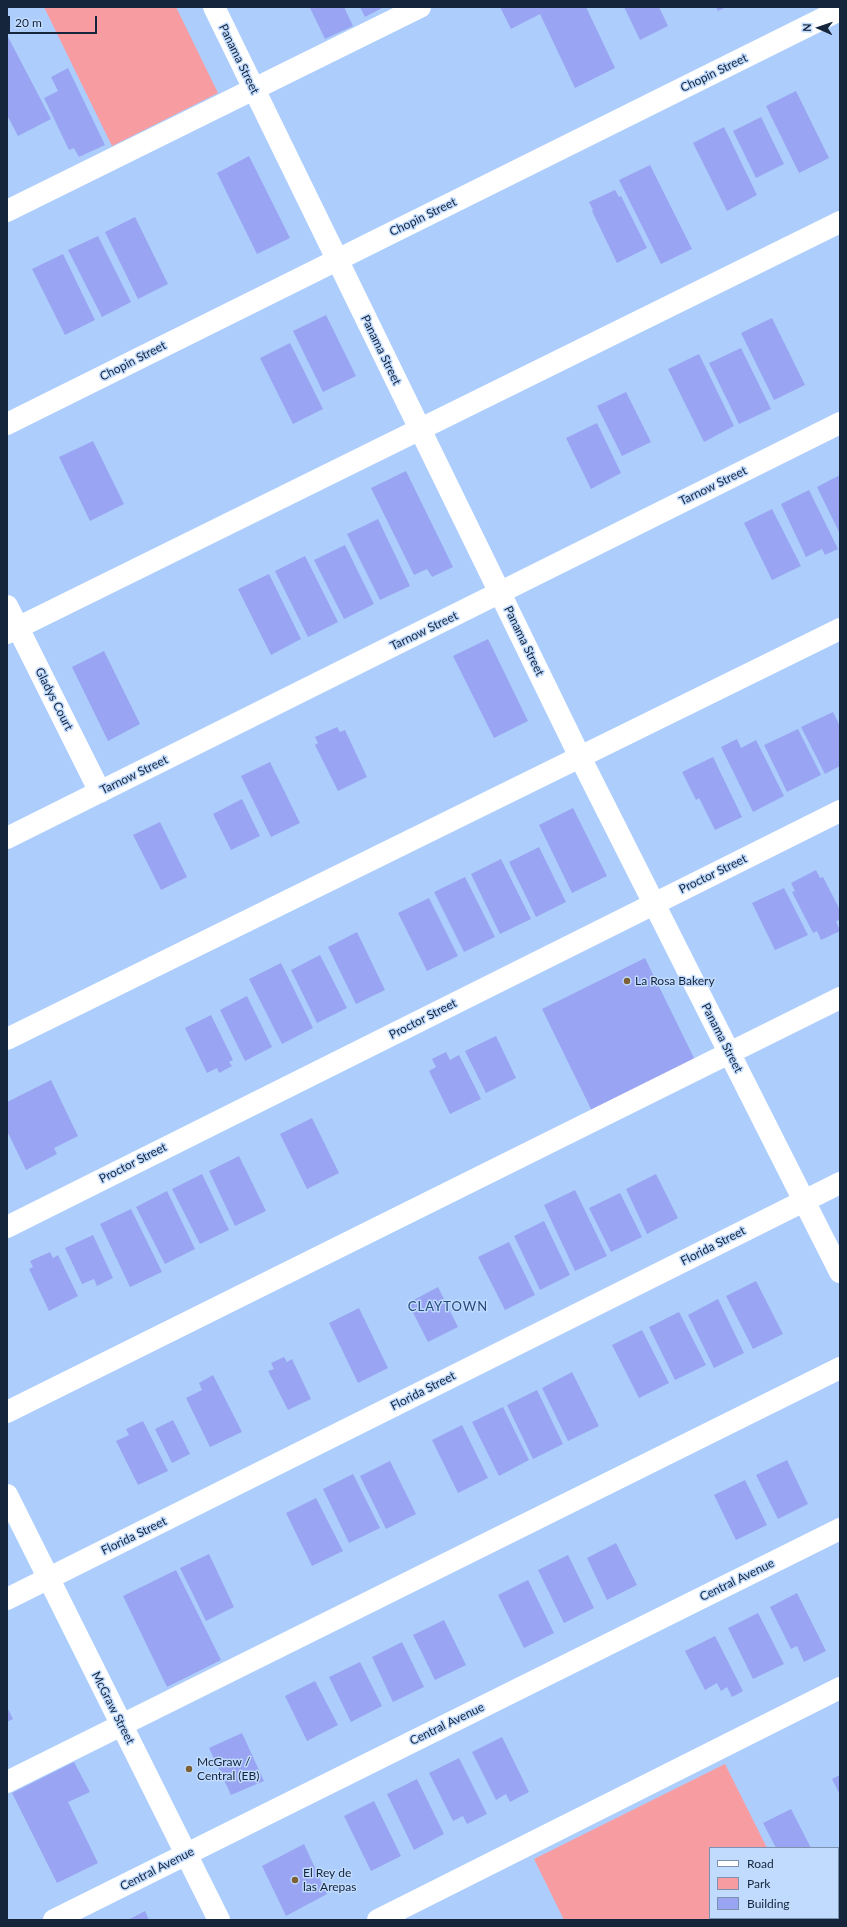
<!DOCTYPE html>
<style>
body{margin:0}
#map{position:relative;width:847px;height:1927px;overflow:hidden;background:#adcefc;font-family:Lato,sans-serif}
canvas{display:block}
.frame{position:absolute;inset:0;border:8px solid #15253b;pointer-events:none}
.legend{position:absolute;left:709px;top:1847px;width:130px;height:72px;box-sizing:border-box;background:#c1dbfe;border:1px solid #7c92b0;margin:0;padding:5px 7px;list-style:none;font-size:12px;color:#15253b}
.legend li{display:flex;align-items:center;gap:8px;height:20px}
.legend b{width:20px;border:1px solid #7c92b0}
.north{position:absolute;left:799px;top:8px;width:40px;height:40px;-webkit-text-stroke:3px #c1dbfe;paint-order:stroke;rotate:272deg;font-size:11px;font-weight:700;line-height:16px;text-align:center;color:#15253b}
.north::after{content:'';display:block;margin:auto;width:14px;height:18px;background:#15253b;clip-path:polygon(50% 0,100% 100%,50% 72%,0 100%)}
.scale{position:absolute;left:8px;top:16px;width:89px;height:18px;box-sizing:border-box;border:2px solid #15253b;border-top:0;padding-left:5px;font-size:12px;line-height:14px;white-space:nowrap;color:#15253b;-webkit-text-stroke:3px #c1dbfe;paint-order:stroke}
</style>
<div id="map">
<canvas width="847" height="1927"></canvas>
<div class="frame"></div>
<ul class="legend">
<li><b style="height:5px;background:#fff"></b>Road</li>
<li><b style="height:11px;background:#f79ca1"></b>Park</li>
<li><b style="height:11px;background:#99a5f2"></b>Building</li>
</ul>
<div class="north">N</div>
<div class="scale">20 m</div>
</div>
<script>
const ctx = document.querySelector('canvas').getContext('2d');
ctx.lineJoin = 'round';
function fillPath(path, color) { ctx.fillStyle = color; ctx.fill(path, 'evenodd'); }
function trace(path, color, width, dash) { ctx.strokeStyle = color; ctx.lineWidth = width; ctx.lineCap = dash ? 'butt' : 'round'; ctx.setLineDash(dash || []); ctx.stroke(path); }
function write(font, color, halo, rows, align = 'center') {
  ctx.font = font + ' Lato,sans-serif'; ctx.lineWidth = 3; ctx.setLineDash([]); ctx.textBaseline = 'middle'; ctx.strokeStyle = halo; ctx.fillStyle = color; for (const [text, x, y, turn = 0] of rows) {
    ctx.save(); ctx.translate(x, y); ctx.rotate((+turn || 0) * Math.PI / 180); ctx.textAlign = isNaN(turn) ? turn : align; if (halo) ctx.strokeText(text, 0, 0); ctx.fillText(text, 0, 0); ctx.restore();
  }
}
const green = new Path2D(`
 M44,7H176L218,93L112,146Z
 M725,1764L767,1848H710V1918H755L751,1920H564L534,1859Z`);
const building = new Path2D(`
 M311,7H344L353,26L325,39L310,8Z
 M360,7H384L365,17Z
 M500,7H586L615,68L575,88L540,14L511,29Z
 M624,7H659L668,26L640,40Z
 M716,7H726L718,11Z
 M7,35L51,119L18,136L7,115Z
 M68,68L105,145L79,157L74,148L69,150L44,98L58,91L51,77Z
 M796,91L829,158L799,173L766,106Z
 M761,117L784,164L756,178L733,131Z
 M724,127L757,195L727,211L693,143Z
 M249,156L290,238L257,254L217,173Z
 M650,165L692,249L661,264L619,180Z
 M615,190L619,197L621,196L647,248L617,263L592,211L593,210L589,202Z
 M135,217L168,284L138,299L105,232Z
 M98,236L131,302L102,317L68,250Z
 M63,254L95,320L65,335L32,269Z
 M326,315L356,376L323,392L293,331Z
 M772,318L805,385L774,400L741,333Z
 M290,343L323,409L293,424L260,358Z
 M741,348L771,409L739,424L709,363Z
 M699,354L734,426L704,442L668,369Z
 M626,392L651,442L622,456L597,406Z
 M597,423L621,473L591,489L566,438Z
 M93,441L124,504L90,521L59,457Z
 M406,471L453,567L432,577L427,569L414,575L371,488Z
 M840,475V534L817,487Z
 M809,490L838,549L825,555L822,549L806,557L781,504Z
 M772,509L801,566L772,580L744,523Z
 M378,519L410,586L380,600L347,534Z
 M345,545L374,604L344,619L314,560Z
 M305,556L338,622L308,637L275,571Z
 M269,574L301,639L271,655L238,589Z
 M488,639L528,721L494,738L453,656Z
 M104,651L140,724L108,741L72,667Z
 M833,712L840,726V766L825,774L801,727Z
 M337,727L340,732L345,730L367,777L338,791L315,745L318,743L315,737Z
 M798,729L821,775L787,792L764,745Z
 M737,739L741,748L756,740L784,796L753,812L721,747Z
 M713,757L742,817L715,830L699,798L696,800L682,772Z
 M270,762L300,823L271,837L241,776Z
 M242,799L260,836L231,850L213,814Z
 M573,808L607,876L572,893L539,825Z
 M160,822L187,877L161,890L133,835Z
 M539,847L566,902L536,917L509,862Z
 M501,859L531,919L500,934L471,874Z
 M816,870L820,878L823,877L840,910V920L836,921L840,931L821,940L817,931L813,933L792,892L795,891L791,883Z
 M465,877L495,937L464,952L434,892Z
 M784,888L808,935L775,950L752,903Z
 M429,898L458,956L427,971L398,913Z
 M357,932L385,990L356,1004L328,947Z
 M320,955L347,1008L317,1023L291,970Z
 M645,958L695,1060L592,1111L542,1009Z
 M281,963L313,1028L282,1044L249,979Z
 M247,996L272,1047L245,1061L220,1010Z
 M211,1015L233,1060L229,1062L232,1066L219,1073L217,1068L207,1073L185,1028Z
 M496,1036L516,1078L486,1093L465,1051Z
 M446,1052L450,1060L459,1055L481,1099L450,1114L429,1071L436,1067L432,1059Z
 M51,1080L78,1136L54,1148L57,1154L26,1170L7,1131V1102Z
 M312,1118L339,1173L307,1189L280,1134Z
 M239,1156L266,1211L235,1226L209,1171Z
 M202,1174L229,1230L200,1244L172,1189Z
 M656,1174L678,1218L647,1234L626,1189Z
 M575,1190L607,1256L575,1271L544,1205Z
 M167,1191L195,1249L165,1264L136,1207Z
 M620,1193L642,1237L611,1252L589,1208Z
 M131,1209L162,1272L130,1287L100,1224Z
 M544,1221L570,1275L540,1290L514,1236Z
 M93,1235L113,1278L97,1286L94,1279L82,1284L65,1248Z
 M509,1242L535,1295L505,1310L478,1257Z
 M50,1252L53,1258L58,1255L78,1296L49,1311L29,1269L33,1267L30,1261Z
 M756,1281L783,1334L753,1349L726,1296Z
 M438,1287L458,1327L428,1342L408,1303Z
 M718,1299L744,1353L714,1368L688,1315Z
 M359,1308L388,1368L358,1383L329,1323Z
 M679,1312L706,1365L675,1380L649,1327Z
 M642,1330L669,1383L639,1398L612,1345Z
 M284,1357L287,1362L292,1359L311,1399L288,1410L268,1371L274,1369L271,1363Z
 M572,1372L599,1426L568,1441L542,1388Z
 M213,1375L242,1432L210,1447L186,1398L202,1390L199,1383Z
 M537,1390L563,1444L533,1459L507,1405Z
 M503,1407L529,1460L499,1476L472,1422Z
 M173,1420L190,1454L172,1463L155,1429Z
 M143,1421L168,1471L138,1485L116,1441L129,1435L126,1429Z
 M462,1425L488,1478L458,1493L432,1440Z
 M787,1460L808,1504L778,1519L756,1475Z
 M390,1461L416,1514L386,1529L360,1476Z
 M353,1474L380,1528L349,1543L323,1489Z
 M745,1480L767,1525L736,1540L714,1495Z
 M316,1498L343,1551L312,1566L286,1513Z
 M616,1543L637,1585L607,1600L587,1558Z
 M209,1554L234,1607L206,1621L180,1568Z
 M568,1555L594,1608L564,1623L538,1570Z
 M176,1570L221,1660L167,1687L123,1596Z
 M528,1580L554,1633L524,1648L498,1595Z
 M797,1593L826,1651L804,1662L797,1646L791,1649L770,1607Z
 M758,1613L784,1664L753,1679L728,1628Z
 M444,1620L466,1665L435,1680L413,1635Z
 M715,1636L743,1691L732,1697L727,1687L721,1691L717,1683L705,1690L685,1651Z
 M402,1642L424,1687L393,1702L372,1657Z
 M360,1662L382,1706L351,1722L329,1677Z
 M315,1681L338,1725L307,1741L285,1696Z
 M7,1707L13,1719L7,1722Z
 M242,1733L264,1781L231,1795L209,1748Z
 M502,1737L529,1792L510,1802L506,1794L496,1800L472,1752Z
 M459,1758L487,1814L467,1824L463,1816L453,1821L429,1773Z
 M74,1762L90,1792L68,1802L98,1863L57,1883L12,1793Z
 M840,1775V1795L832,1779Z
 M417,1779L444,1834L414,1850L387,1794Z
 M374,1801L401,1856L371,1871L344,1816Z
 M791,1809L811,1848H776L763,1823Z
 M304,1844L327,1894L286,1916L262,1866Z
 M145,1911L149,1920H128Z`);
const minor = new Path2D(`
 M214,7L580,757L840,1272
 M7,211L420,7
 M7,424L840,10
 M7,606L100,792
 M7,633L840,222
 M7,838L840,423
 M7,1039L840,629
 M7,1227L840,811
 M7,1412L840,998
 M7,1495L219,1920
 M7,1599L840,1183
 M7,1782L840,1368
 M54,1920L840,1529
 M378,1920L840,1688`);
const markers = [
 [627,981,4,"#7d6033"],
 [189,1769,4,"#7d6033"],
 [295,1880,4,"#7d6033"]
];
const streetNames = [
 ["Panama Street",239,59,64],
 ["Chopin Street",714,73,-26],
 ["Chopin Street",423,217,-26],
 ["Panama Street",381,350,64],
 ["Chopin Street",133,361,-27],
 ["Tarnow Street",713,486,-26],
 ["Tarnow Street",424,631,-26],
 ["Panama Street",524,641,64],
 ["Gladys Court",54,699,63],
 ["Tarnow Street",134,775,-26],
 ["Proctor Street",713,874,-26],
 ["Proctor Street",423,1019,-27],
 ["Panama Street",722,1038,63],
 ["Proctor Street",133,1163,-27],
 ["Florida Street",713,1246,-27],
 ["Florida Street",423,1391,-27],
 ["Florida Street",134,1536,-26],
 ["Central Avenue",737,1580,-26],
 ["McGraw Street",113,1708,63],
 ["Central Avenue",447,1724,-26],
 ["Central Avenue",157,1869,-27]
];
const poiNames = [
 ["La Rosa Bakery",635,981],
 ["McGraw /",197,1762],
 ["Central (EB)",197,1776],
 ["El Rey de",303,1873],
 ["las Arepas",303,1887]
];
const neighbourhoodNames = [
 ["CLAYTOWN",448,1307]
];
fillPath(green, '#f79ca1');
fillPath(building, '#99a5f2');
trace(minor, '#fff', 22);
for (const [x, y, r, color] of markers) { const dot = new Path2D(); dot.arc(x, y, r, 0, 2 * Math.PI); ctx.fillStyle = color; ctx.fill(dot); trace(dot, '#c1dbfe', 1.5); }
write('12px', '#15253b', '#c1dbfe', streetNames);
write('12px', '#15253b', '#c1dbfe', poiNames, 'left');
ctx.letterSpacing = '1px';
write('13px', '#264a7c', '#c1dbfe', neighbourhoodNames);
ctx.letterSpacing = '0px';
</script>
